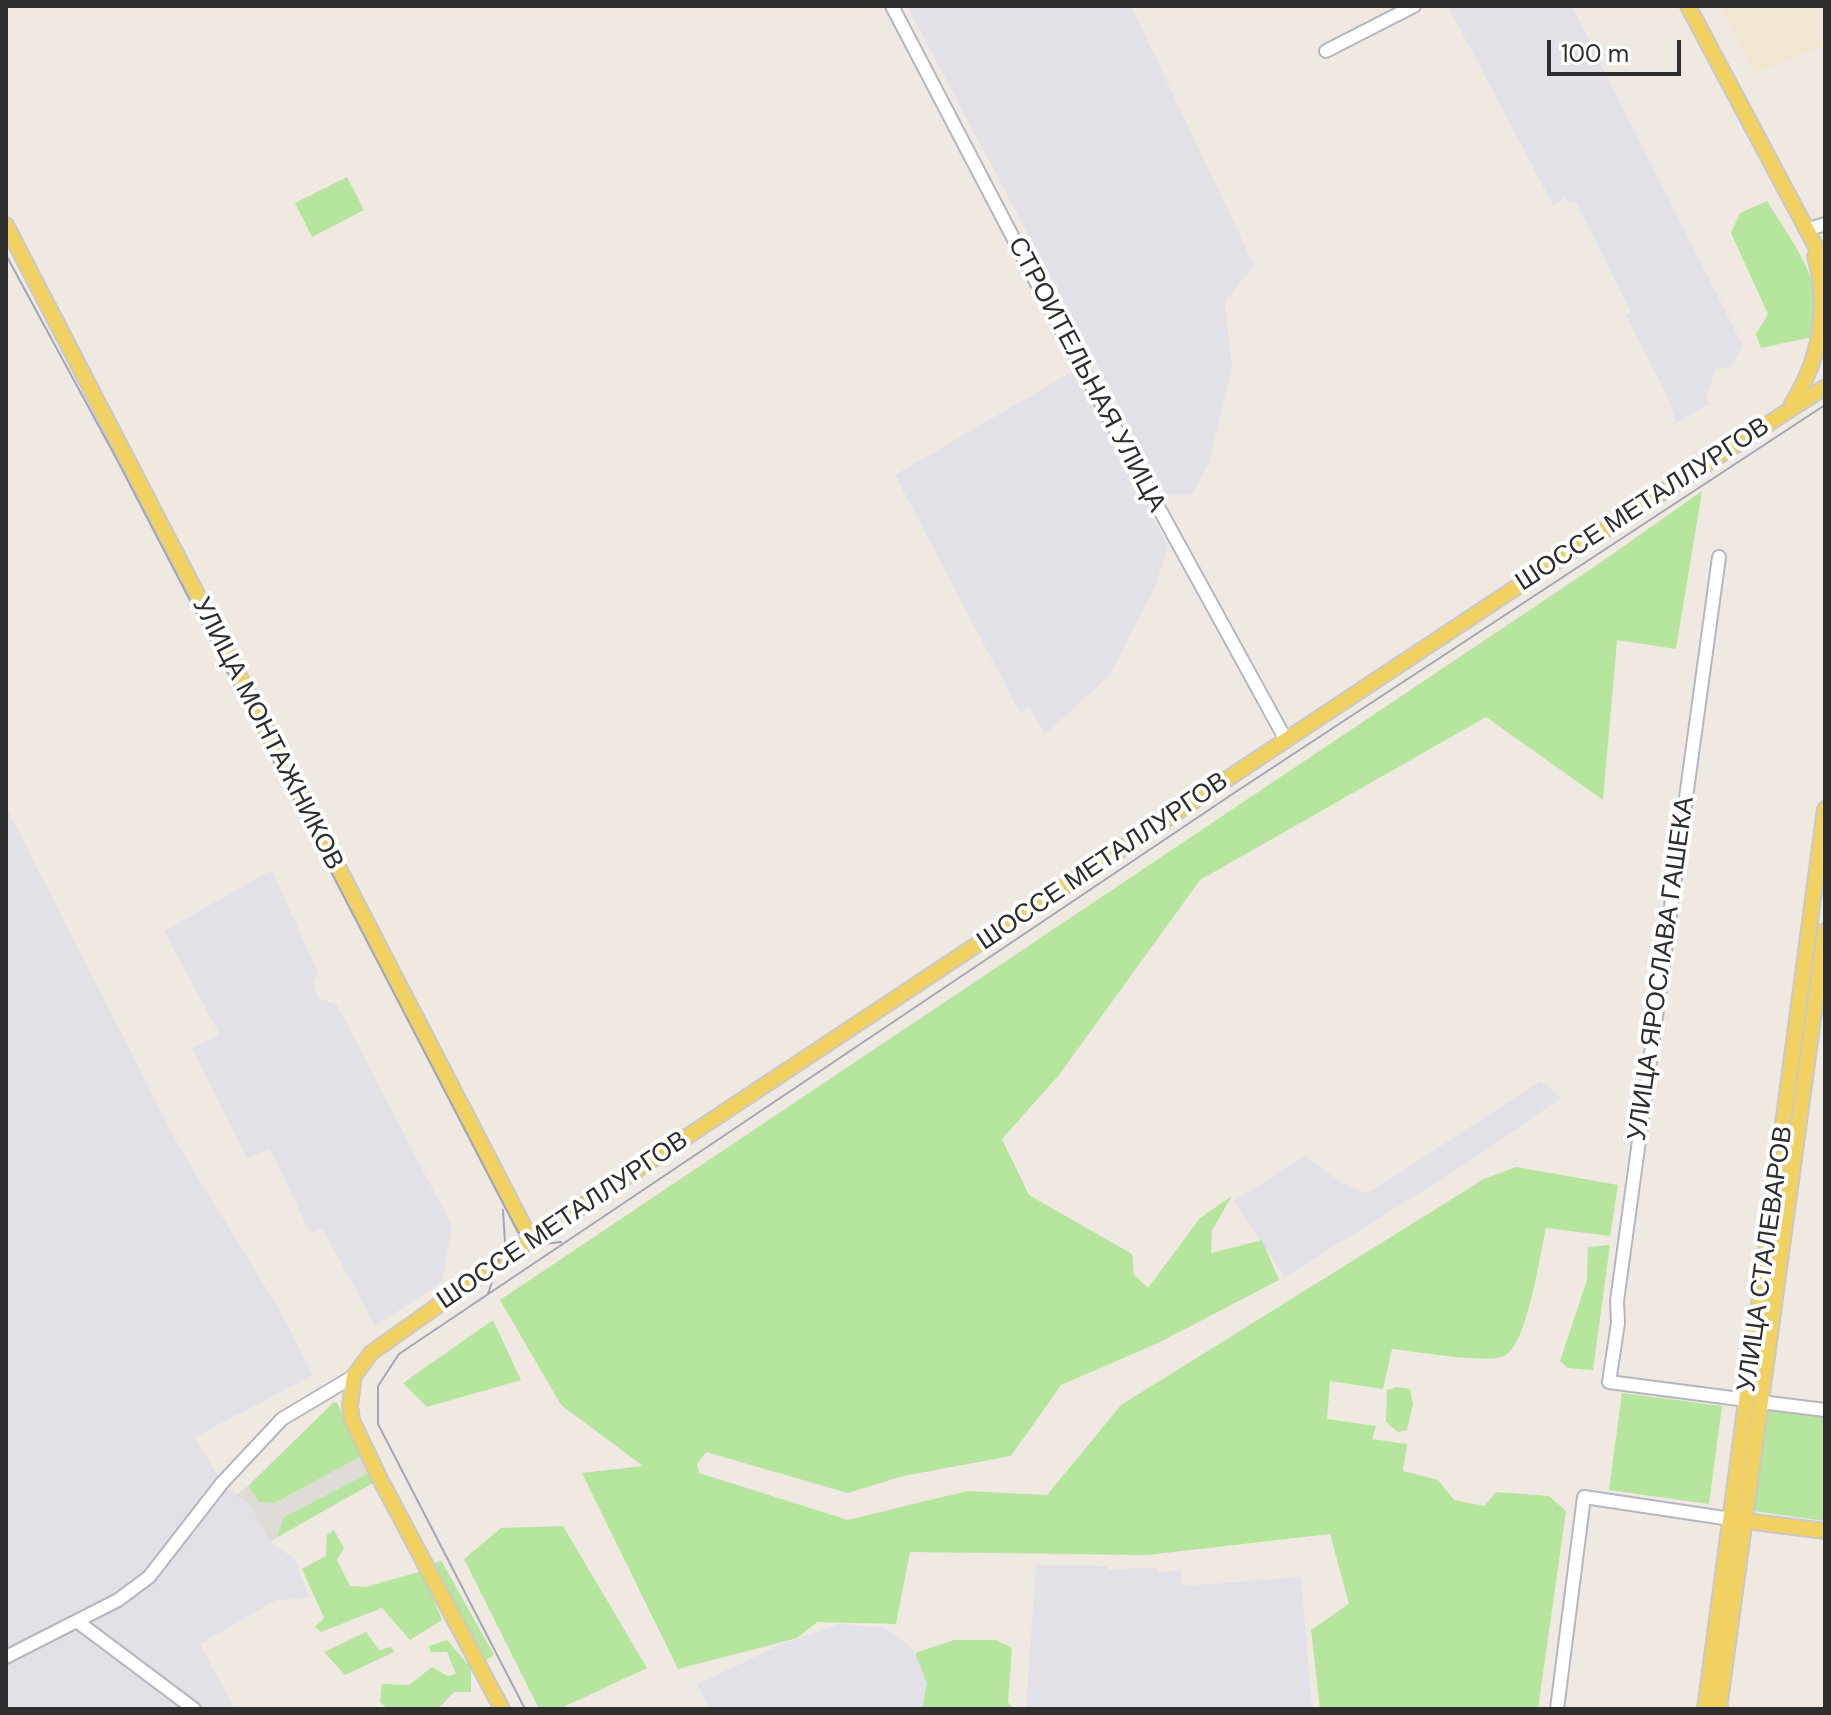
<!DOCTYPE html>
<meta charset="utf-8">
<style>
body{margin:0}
#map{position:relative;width:1831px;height:1715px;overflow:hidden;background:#efe9e1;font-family:"DM Sans",sans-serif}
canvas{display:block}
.frame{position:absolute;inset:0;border:8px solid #2e2e2e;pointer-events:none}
.scale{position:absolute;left:1547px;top:40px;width:134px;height:36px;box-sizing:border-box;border:4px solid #2e2e2e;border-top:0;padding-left:10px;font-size:24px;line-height:28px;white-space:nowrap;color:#2e2e2e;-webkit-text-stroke:6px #fff;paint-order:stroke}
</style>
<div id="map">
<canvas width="1831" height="1715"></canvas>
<div class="frame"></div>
<div class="scale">100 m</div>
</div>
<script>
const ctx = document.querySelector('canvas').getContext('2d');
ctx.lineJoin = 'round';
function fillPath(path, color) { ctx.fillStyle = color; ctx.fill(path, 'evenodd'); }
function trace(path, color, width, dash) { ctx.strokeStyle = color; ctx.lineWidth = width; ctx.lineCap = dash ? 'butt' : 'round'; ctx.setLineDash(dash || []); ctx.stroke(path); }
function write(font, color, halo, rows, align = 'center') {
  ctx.font = font + ' "DM Sans",sans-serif'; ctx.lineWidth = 8; ctx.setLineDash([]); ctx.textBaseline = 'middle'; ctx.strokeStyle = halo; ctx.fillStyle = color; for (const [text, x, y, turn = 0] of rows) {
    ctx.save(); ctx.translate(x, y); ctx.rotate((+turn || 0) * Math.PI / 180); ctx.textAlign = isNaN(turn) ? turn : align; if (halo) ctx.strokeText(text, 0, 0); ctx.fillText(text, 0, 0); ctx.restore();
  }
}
const industrial = new Path2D(`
 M907,6H1131L1254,265L1225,302L1232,367L1209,463L1191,495H1166Z
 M1448,6H1572L1743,346L1730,368L1717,367L1705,398L1709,403L1700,410L1676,423L1670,402L1626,315L1631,312L1575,201L1569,203L1565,198L1553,205Z
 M1075,370L1168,546L1155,587L1109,676L1045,734L1029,707L1020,713L895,475Z
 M6,807L181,1150L278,1307L313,1375L195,1437L222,1483L249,1504L270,1542L295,1559L309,1598L276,1600L200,1644L235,1709H6Z
 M272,870L318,973L314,982L318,998L337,1005L452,1226L442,1282L375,1326L323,1229L310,1233L270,1149L247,1158L192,1048L220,1035L164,931Z
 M1541,1081L1561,1098L1464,1165L1285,1277L1234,1201L1305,1156L1342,1183L1362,1192H1370Z
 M1036,1565L1107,1566L1108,1570L1156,1567L1160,1572L1181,1569V1584L1184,1586L1301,1577L1312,1709H1026Z
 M840,1624L884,1628L910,1646L929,1679L921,1709H710L697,1685L777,1646Z`);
const education = new Path2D(`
 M1719,6H1825V45L1755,74Z`);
const green = new Path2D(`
 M347,177L364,210L312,237L295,203Z
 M1767,201C1783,228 1808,260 1815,292C1818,306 1814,323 1812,337L1761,348L1756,334L1768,314L1731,233L1740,213Z
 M1702,491L1676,649L1617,640L1603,800L1486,717L1200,880L1059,1075L1002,1139L1029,1195L1132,1254L1134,1275L1148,1288L1200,1218L1232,1196L1212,1230L1211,1253L1262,1240L1279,1280L1158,1343L1061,1385L1011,1456L903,1476L848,1493L706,1452L697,1464L699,1473L848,1520L967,1491L1047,1495L1121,1405L1484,1179L1516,1167L1618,1185L1610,1236L1546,1228C1540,1253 1527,1347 1504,1356C1487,1364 1414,1351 1392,1349L1383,1389L1330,1381L1327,1419L1376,1426L1372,1439L1407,1444L1403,1471L1438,1480L1454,1500L1484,1506L1496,1492L1549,1496L1566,1511L1538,1709H1320L1311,1630L1349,1604L1330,1534L1147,1555L910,1552L896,1624L817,1622L797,1638L678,1669L582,1473L643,1466L561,1405L500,1300L1597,565Z
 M1610,1245L1593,1370L1568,1368L1560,1361L1587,1280L1588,1247Z
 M493,1320L521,1380L427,1407L403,1383Z
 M1397,1387L1410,1389L1413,1404L1407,1430L1398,1432L1386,1422L1387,1390Z
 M1622,1393L1722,1406L1709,1504L1609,1490Z
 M334,1402L338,1404L360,1457L275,1503L259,1502L248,1486Z
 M1768,1407L1825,1415V1521L1753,1511Z
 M368,1473L373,1483L276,1538L284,1517Z
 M563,1526L647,1668L559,1709H539L464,1559L501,1528Z
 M334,1530L344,1548L337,1560L350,1586L366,1587L422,1571L442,1620L410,1640L382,1608L321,1632L315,1627L324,1618L302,1569L326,1556L327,1535Z
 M441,1560L494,1655L486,1660L433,1564Z
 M366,1632L379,1650L391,1647L394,1652L345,1675L324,1652Z
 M447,1640L471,1668V1692H454L438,1709H388L380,1702L382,1684L409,1685L432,1667L447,1676L456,1674L447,1652H431L429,1646Z
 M954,1640H996L1012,1648L1008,1702L1013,1709H922L927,1683L915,1653Z`);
const plaza = new Path2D(`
 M360,1457L368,1473L284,1517L276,1538L270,1542L249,1504L236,1495L248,1486L259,1502L275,1503Z`);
const minor = new Path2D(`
 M892,6L1066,339L1286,740
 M1326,51L1414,6
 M1806,230L1825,224
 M1719,557L1617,1301L1618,1323L1609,1382L1747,1400
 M1761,1402L1825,1410
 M78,1622L194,1709
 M6,1657L118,1600L149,1577L222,1483L282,1419L354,1376
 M1557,1709L1584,1497L1731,1519`);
const major = new Path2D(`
 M1688,6L1825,264
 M6,225L531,1240
 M1792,404C1820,359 1830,307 1815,256
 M1738,1520L1825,1531
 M502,1709L381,1481L352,1420L350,1406L354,1376L371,1353L522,1246L1541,571L1825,387
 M1705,1709L1825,809
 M1719,1709L1825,931`);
const tram = new Path2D(`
 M6,255L115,456L518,1232L534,1245L561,1242
 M488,1294L505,1242L503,1210
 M525,1709L378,1424V1386L399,1354L1237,791L1825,405`);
const streetNames = [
 ["СТРОИТЕЛЬНАЯ УЛИЦА",1086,375,62],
 ["ШОССЕ МЕТАЛЛУРГОВ",1643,505,-33],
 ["УЛИЦА МОНТАЖНИКОВ",267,734,63],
 ["ШОССЕ МЕТАЛЛУРГОВ",1103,862,-34],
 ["УЛИЦА ЯРОСЛАВА ГАШЕКА",1662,969,-82],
 ["ШОССЕ МЕТАЛЛУРГОВ",563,1221,-34],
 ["УЛИЦА СТАЛЕВАРОВ",1766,1259,-82]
];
fillPath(industrial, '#e3e1e8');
fillPath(education, '#f0e6d1');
fillPath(green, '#b6e59e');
fillPath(plaza, '#dfdcd8');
trace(minor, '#b4b7c1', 16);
trace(major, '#c9c9c9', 18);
trace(minor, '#fff', 12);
trace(major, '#f2d163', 14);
trace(tram, '#a3a6b8', 2);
write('26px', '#2e2e2e', '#fff', streetNames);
</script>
